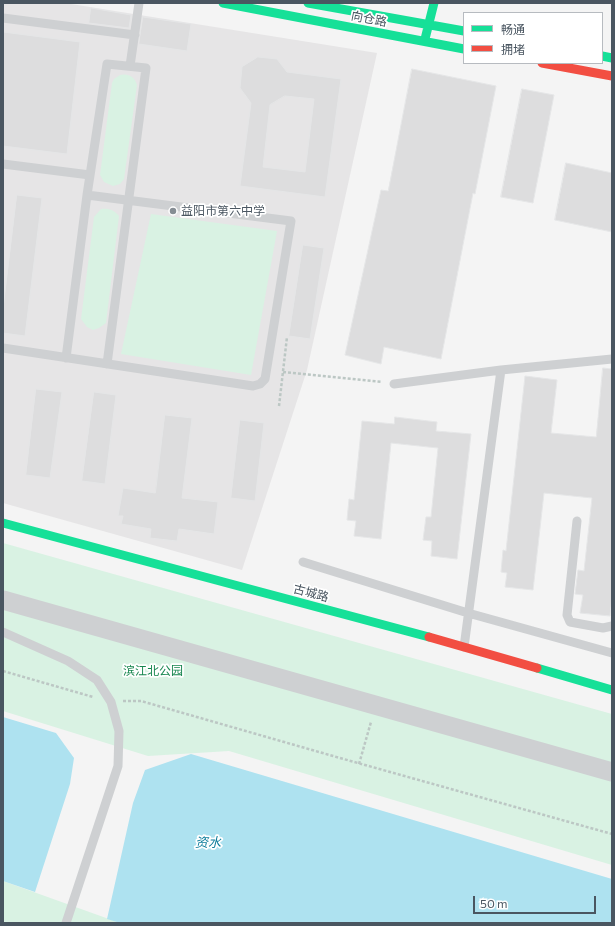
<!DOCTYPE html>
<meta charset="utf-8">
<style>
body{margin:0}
#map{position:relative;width:615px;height:926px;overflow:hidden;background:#f4f4f4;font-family:Commissioner,"Noto Sans SC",sans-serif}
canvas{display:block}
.frame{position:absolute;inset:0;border:4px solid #4a5661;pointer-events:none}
.legend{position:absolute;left:463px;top:12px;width:140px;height:52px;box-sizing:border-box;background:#fff;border:1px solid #b7bbc0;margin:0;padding:5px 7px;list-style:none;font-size:12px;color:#4a5661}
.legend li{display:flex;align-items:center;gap:8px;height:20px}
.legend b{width:20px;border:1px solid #b7bbc0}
.scale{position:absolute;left:473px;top:896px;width:123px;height:18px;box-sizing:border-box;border:2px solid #4a5661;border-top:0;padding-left:5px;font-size:12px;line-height:14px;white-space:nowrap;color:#4a5661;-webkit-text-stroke:3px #fff;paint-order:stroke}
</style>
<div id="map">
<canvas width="615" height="926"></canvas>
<div class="frame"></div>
<ul class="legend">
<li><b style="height:5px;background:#16e098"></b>畅通</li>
<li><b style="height:5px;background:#f24e42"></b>拥堵</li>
</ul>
<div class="scale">50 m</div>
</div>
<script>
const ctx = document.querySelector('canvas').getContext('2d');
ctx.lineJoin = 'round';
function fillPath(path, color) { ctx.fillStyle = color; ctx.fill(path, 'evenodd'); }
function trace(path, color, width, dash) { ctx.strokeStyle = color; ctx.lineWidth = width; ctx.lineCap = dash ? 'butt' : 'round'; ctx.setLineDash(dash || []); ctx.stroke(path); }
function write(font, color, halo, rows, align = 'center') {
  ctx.font = font + ' Commissioner,"Noto Sans SC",sans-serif'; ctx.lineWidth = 3.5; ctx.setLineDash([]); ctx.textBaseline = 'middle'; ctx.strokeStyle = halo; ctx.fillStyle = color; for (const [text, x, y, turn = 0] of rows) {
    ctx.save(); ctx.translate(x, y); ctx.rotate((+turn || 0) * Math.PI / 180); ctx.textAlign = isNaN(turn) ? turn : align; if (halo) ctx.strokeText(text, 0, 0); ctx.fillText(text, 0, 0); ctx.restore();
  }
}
const education = new Path2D(`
 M3,3H65L377,53L307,370L242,570L3,503Z`);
const green = new Path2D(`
 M120,75C128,73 135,77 137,85L124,179L120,184L113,186L104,182L100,175L112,83L114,79Z
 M101,209C109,208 114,210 119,216L106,323L99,328L93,330L87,327L81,319L94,217Z
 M151,214L277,231L251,375L121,354Z
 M3,543L612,714V865L229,751L148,756L3,711Z
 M3,881L120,923H3Z`);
const water = new Path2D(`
 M3,717L56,733L74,758L70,784L35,892L3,881Z
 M191,754L612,879V923H120L107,919L133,803L145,770Z`);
const building = new Path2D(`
 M91,8L131,15L129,28L89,23Z
 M143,17L191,24L187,51L139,44Z
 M3,32L80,42L67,154L3,146Z
 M258,57L277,59L287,72L341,79L325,197L240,186L251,103L240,88L242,67ZM285,96L314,99L305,172L263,167L270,105Z
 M412,69L496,86L475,194L473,193L441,359L384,347L381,364L345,355L381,190L388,191Z
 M522,89L554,95L533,203L501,197Z
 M566,163L612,173V232L555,220Z
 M17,195L42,198L25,336L3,333V309Z
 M303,245L324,248L310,339L289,336Z
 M603,368L612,369V596L610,616L580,613L583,595L575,594L578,570L584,571L592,498L544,493L533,590L505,587L507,573L501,572L503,550L506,551L525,376L557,380L551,433L596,437Z
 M36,389L62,392L50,478L26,475Z
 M94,392L116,395L105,484L82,481Z
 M165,415L192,418L182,498L218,502L214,534L179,529L177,541L150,538L151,529L121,524L123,516H118L123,488L155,493Z
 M395,417L437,422L436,431L471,434L457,559L431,556L432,541L423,540L426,517H431L438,448L391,443L381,539L354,536L356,521L347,520L349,499L354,500L362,421L394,424Z
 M240,420L264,423L255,501L231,498Z`);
const path = new Path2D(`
 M283,372L382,382
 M279,406L287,337
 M3,671L93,697
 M123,701H141L340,758L612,834
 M359,764L371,722`);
const lane = new Path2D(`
 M3,18L135,35
 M130,66L139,3
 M3,164L90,175
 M3,348L253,386L260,384L265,379L291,221L87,195
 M66,358L87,195L107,64L146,68L107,364
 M394,384L501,370L612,359
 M577,521L567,615L570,622L603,628L612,626
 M303,562L468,613L612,653
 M3,632L68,661L97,680L111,702L119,731L118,766L66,923
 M464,647L501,370`);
const street = new Path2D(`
 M3,600L612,772`);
const fast = new Path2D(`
 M223,3L464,49
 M308,3L464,31
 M425,39L434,3
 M602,56L612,58
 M3,523L429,637
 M537,668L612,690`);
const jam = new Path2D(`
 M542,63L612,76
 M429,637L537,668`);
const markers = [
 [173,211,4,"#868d94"]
];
const streetNames = [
 ["向仓路",369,19,11],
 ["古城路",311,593,15]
];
const poiNames = [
 ["益阳市第六中学",181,211]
];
const parkNames = [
 ["滨江北公园",153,671]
];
const waterNames = [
 ["资水",208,843]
];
fillPath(education, '#e6e5e6');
fillPath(green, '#d9f2e3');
fillPath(water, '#aee2f0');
fillPath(building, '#ddddde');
trace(building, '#e5e6e7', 1);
trace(path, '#bcc7c4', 2.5, [3, 2]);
trace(lane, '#ced0d2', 9);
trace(street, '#ced0d2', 19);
trace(fast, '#16e098', 9);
trace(jam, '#f24e42', 9);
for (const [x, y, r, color] of markers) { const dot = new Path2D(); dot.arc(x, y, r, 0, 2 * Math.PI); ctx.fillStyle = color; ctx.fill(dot); trace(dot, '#fff', 1.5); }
write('12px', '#4a5661', '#fff', streetNames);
write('12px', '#4a5661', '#fff', poiNames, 'left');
write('12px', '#17864f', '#fff', parkNames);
write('italic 13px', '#0c7c9b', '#fff', waterNames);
</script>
